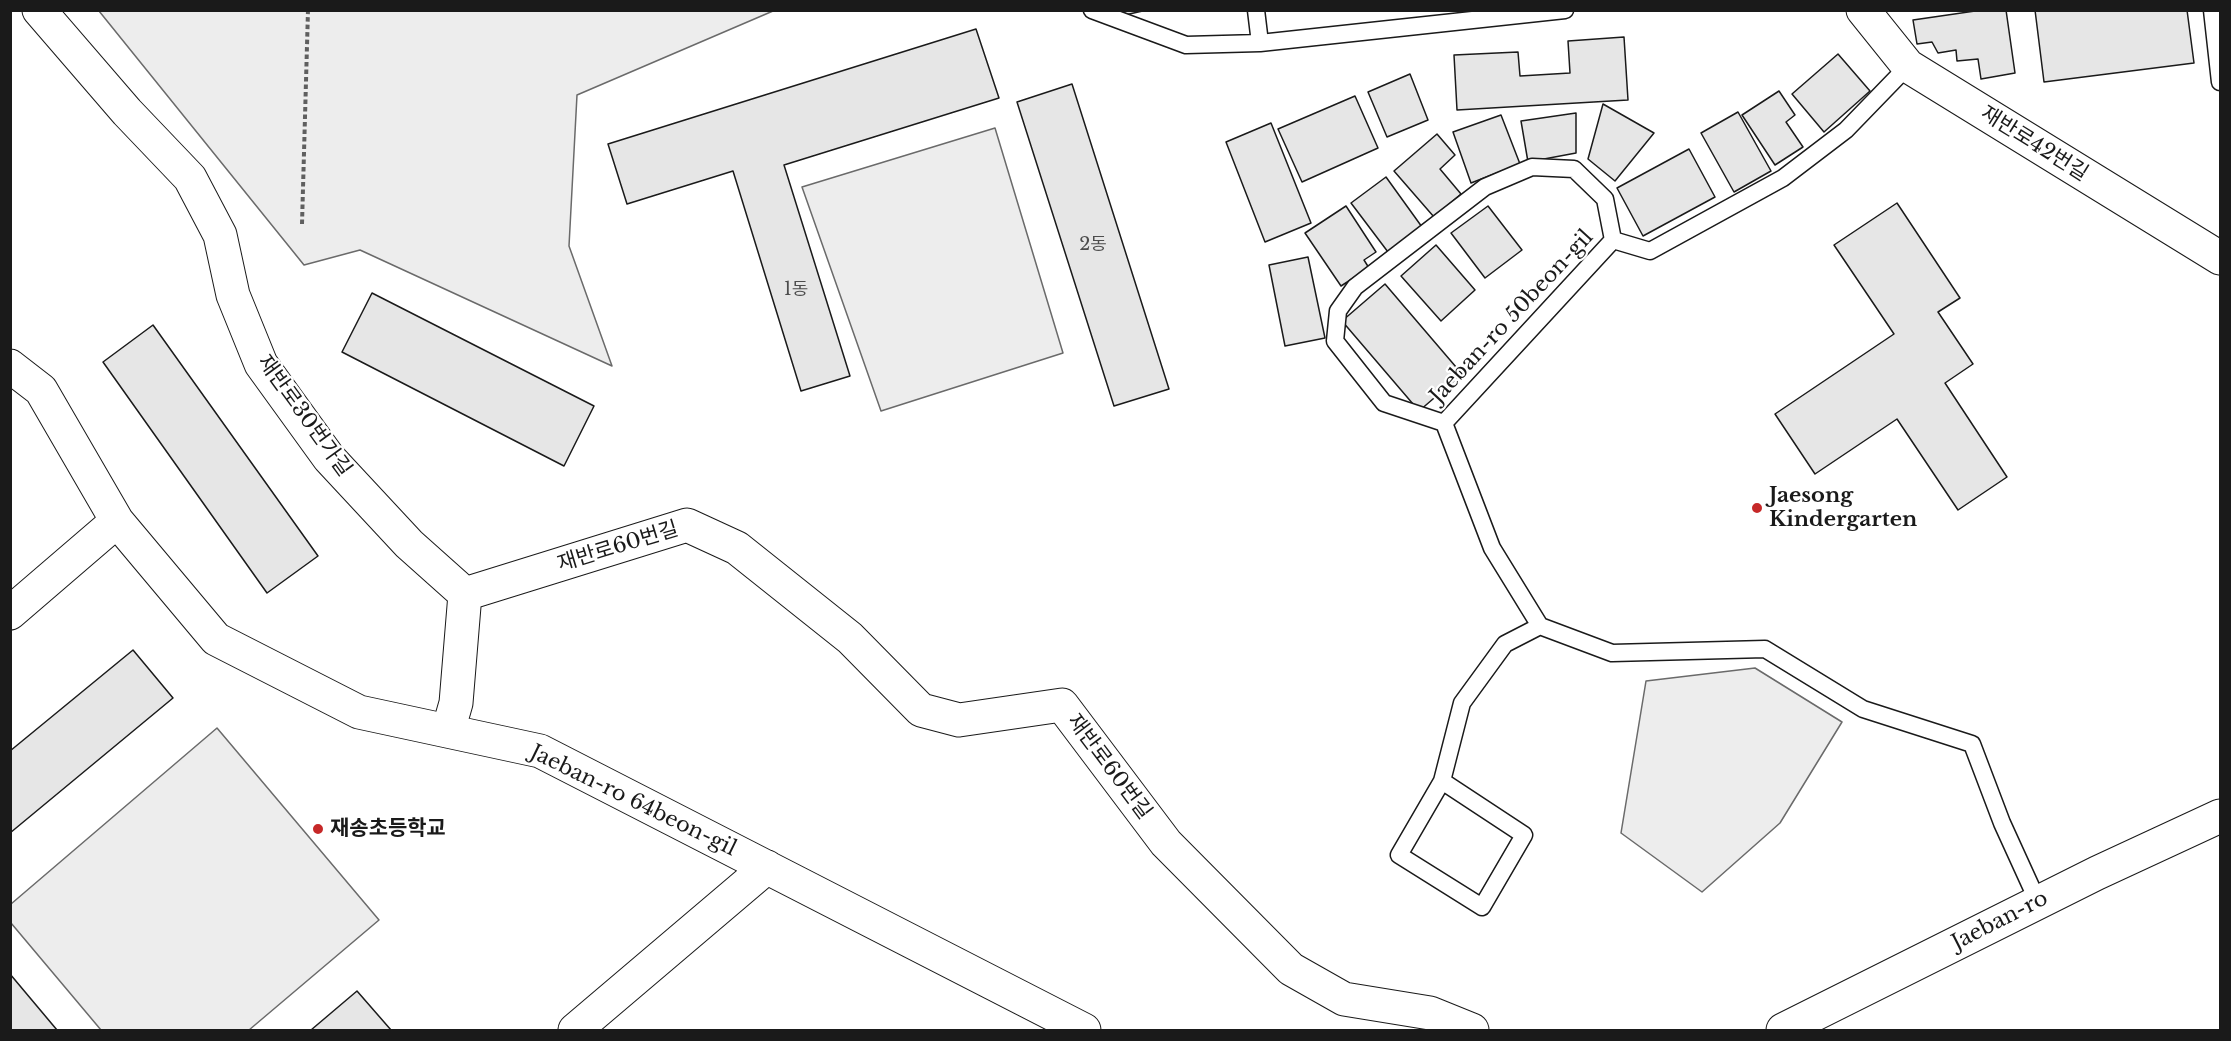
<!DOCTYPE html>
<meta charset="utf-8">
<style>
body{margin:0}
#map{position:relative;width:2231px;height:1041px;overflow:hidden;background:#fff;font-family:"Libre Baskerville",serif}
canvas{display:block}
.frame{position:absolute;inset:0;border:12px solid #1a1a1a;pointer-events:none}
</style>
<div id="map">
<canvas width="2231" height="1041"></canvas>
<div class="frame"></div>
</div>
<script>
const ctx = document.querySelector('canvas').getContext('2d');
ctx.lineJoin = 'round';
function fillPath(path, color) { ctx.fillStyle = color; ctx.fill(path, 'evenodd'); }
function trace(path, color, width, dash) { ctx.strokeStyle = color; ctx.lineWidth = width; ctx.lineCap = dash ? 'butt' : 'round'; ctx.setLineDash(dash || []); ctx.stroke(path); }
function write(font, color, halo, rows, align = 'center') {
  ctx.font = font + ' "Libre Baskerville","Noto Sans KR",serif'; ctx.lineWidth = 4.5; ctx.setLineDash([]); ctx.textBaseline = 'middle'; ctx.strokeStyle = halo; ctx.fillStyle = color; for (const [text, x, y, turn = 0] of rows) {
    ctx.save(); ctx.translate(x, y); ctx.rotate((+turn || 0) * Math.PI / 180); ctx.textAlign = isNaN(turn) ? turn : align; if (halo) ctx.strokeText(text, 0, 0); ctx.fillText(text, 0, 0); ctx.restore();
  }
}
const built = new Path2D(`
 M99,11H773L577,95L569,246L612,366L360,250L304,265Z
 M995,128L1063,353L881,411L802,187Z
 M1755,668L1842,722L1780,823L1702,892L1621,833L1646,681Z
 M217,728L379,920L249,1030H101L11,923V904Z`);
const building = new Path2D(`
 M1124,10H1147L1125,15Z
 M1982,10H2006L2015,73L1981,79L1978,59L1957,61L1956,50L1938,53L1932,42L1917,44L1913,20Z
 M2035,10H2187L2194,63L2044,82Z
 M976,29L999,98L784,165L850,376L801,391L733,171L627,204L608,144Z
 M1624,37L1628,100L1457,110L1454,55L1518,52L1520,76L1570,73L1568,41Z
 M1838,54L1870,91L1824,132L1792,94Z
 M1410,74L1428,120L1387,137L1368,92Z
 M1072,84L1169,389L1114,406L1017,102Z
 M1779,91L1795,115L1786,122L1803,147L1775,165L1742,115Z
 M1355,96L1378,148L1302,182L1278,129Z
 M1603,104L1654,133L1615,181L1588,159Z
 M1738,112L1771,171L1734,192L1701,133Z
 M1576,113V153L1528,162L1521,121Z
 M1501,115L1520,164L1471,183L1453,132Z
 M1271,123L1311,223L1265,242L1226,142Z
 M1437,134L1455,155L1440,169L1461,194L1434,217L1394,171Z
 M1689,149L1715,197L1643,236L1617,188Z
 M1386,177L1422,227L1388,252L1351,203Z
 M1897,203L1960,298L1938,312L1973,364L1945,383L2007,477L1958,510L1897,419L1815,474L1775,414L1894,334L1834,245Z
 M1346,206L1376,252L1364,260L1369,268L1341,286L1305,233Z
 M1488,206L1522,250L1485,278L1451,233Z
 M1436,245L1475,290L1441,321L1401,276Z
 M1308,257L1325,338L1285,346L1269,265Z
 M1385,284L1462,374L1419,411L1342,321Z
 M372,293L594,406L564,466L342,352Z
 M153,325L318,556L267,593L103,362Z
 M133,650L173,698L10,833V751Z
 M10,974L57,1030H10Z
 M357,991L391,1030H311Z`);
const path = new Path2D(`
 M302,224L308,10`);
const service = new Path2D(`
 M1092,10L1186,45L1260,43L1565,10
 M1256,10L1260,43
 M2212,10L2220,82
 M1908,66L1846,130L1783,178L1650,251L1613,240L1444,423L1492,548L1540,626L1612,653L1765,649L1863,709L1972,744L2002,823L2038,902
 M1444,423L1384,403L1335,341L1338,311L1355,287L1485,187L1532,167L1574,169L1605,199L1613,240
 M1442,781L1524,835L1482,907L1399,855L1442,781L1462,703L1505,644L1540,626`);
const minor = new Path2D(`
 M39,10L127,112L190,178L220,235L233,295L261,364L329,458L409,544L465,594
 M1863,10L1908,66L2220,258
 M10,366L41,390L117,521L216,639L359,712L540,751L1084,1030
 M465,594L687,525L737,548L850,638L921,710L959,720L1062,705L1166,843L1291,969L1344,999L1430,1013L1472,1030
 M10,613L117,521
 M448,731L456,703L465,594
 M575,1030L767,867`);
const secondary = new Path2D(`
 M1783,1030L2097,873L2220,816`);
const markers = [
 [1757,508,6,"#c62828"],
 [318,829,6,"#c62828"]
];
const numberNames = [
 ["2동",1093,245],
 ["1동",796,290]
];
const streetNames = [
 ["재반로42번길",2034,144,32],
 ["Jaeban-ro 50beon-gil",1512,317,-47],
 ["재반로30번가길",304,416,54],
 ["재반로60번길",618,547,-17],
 ["재반로60번길",1109,767,53],
 ["Jaeban-ro 64beon-gil",633,801,26],
 ["Jaeban-ro",2000,921,-27]
];
const poiNames = [
 ["Jaesong",1769,496],
 ["Kindergarten",1769,520],
 ["재송초등학교",330,829]
];
fillPath(built, '#ededed');
trace(built, '#6a6a6a', 1.5);
fillPath(building, '#e6e6e6');
trace(building, '#1a1a1a', 1.5);
trace(service, '#1a1a1a', 19);
trace(minor, '#1a1a1a', 35);
trace(secondary, '#1a1a1a', 35);
trace(path, '#5f5f5f', 4, [4.5, 3]);
trace(service, '#fff', 16);
trace(minor, '#fff', 33);
trace(secondary, '#fff', 33);
for (const [x, y, r, color] of markers) { const dot = new Path2D(); dot.arc(x, y, r, 0, 2 * Math.PI); ctx.fillStyle = color; ctx.fill(dot); trace(dot, '#fff', 2); }
write('18px', '#4d4d4d', null, numberNames);
write('21px', '#1a1a1a', '#fff', streetNames);
write('bold 21px', '#1a1a1a', '#fff', poiNames, 'left');
</script>
